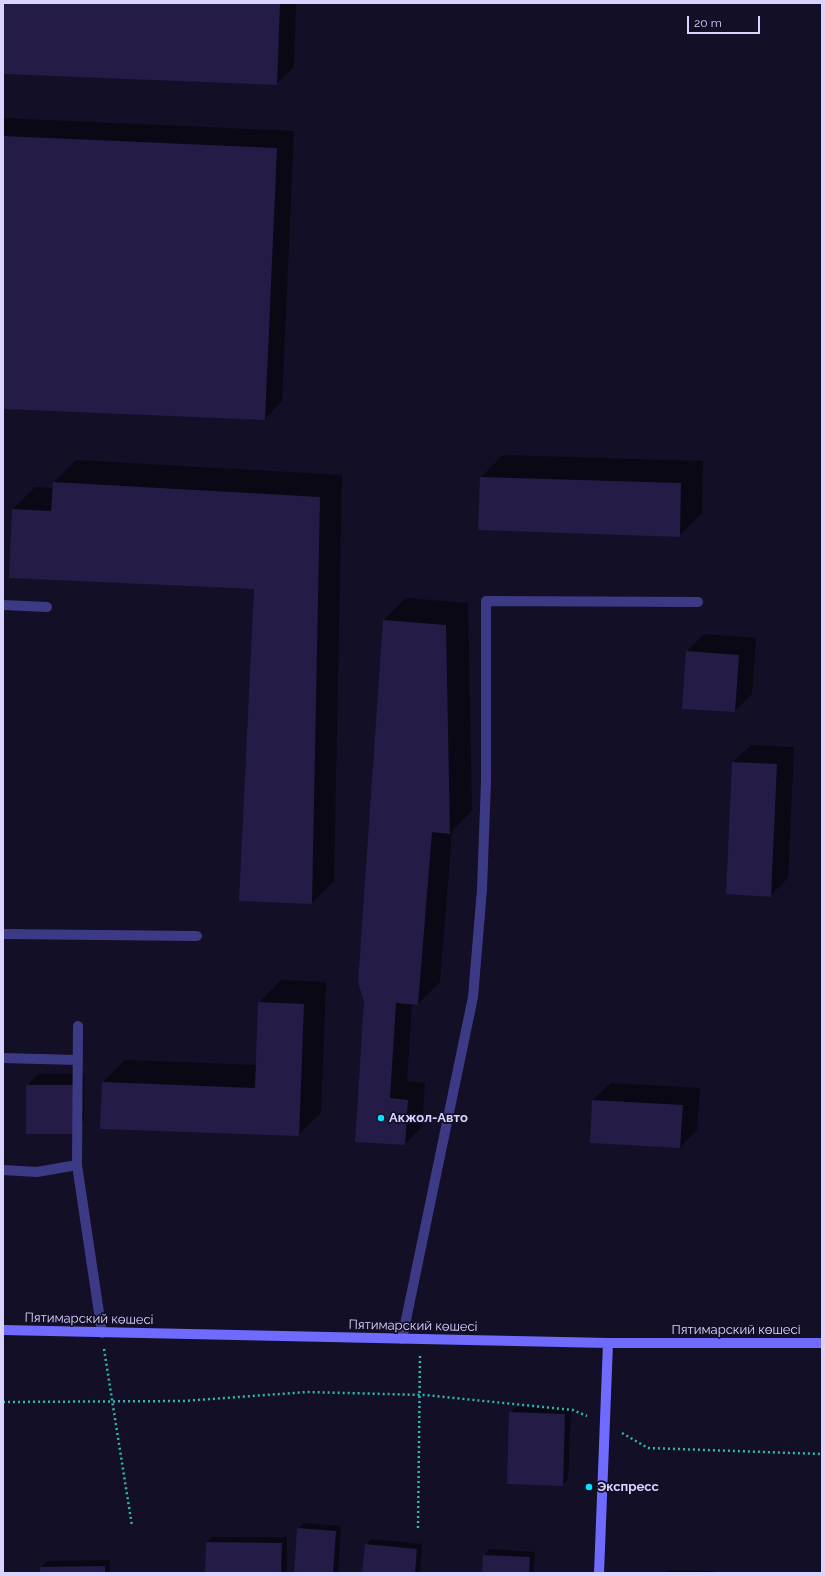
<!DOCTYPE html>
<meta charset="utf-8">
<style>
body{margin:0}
#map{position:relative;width:825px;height:1576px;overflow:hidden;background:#130f26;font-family:Raleway,sans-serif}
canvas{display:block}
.frame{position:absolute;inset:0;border:4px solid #d9d4ff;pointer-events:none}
.scale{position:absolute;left:687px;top:16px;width:73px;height:18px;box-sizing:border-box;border:2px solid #d9d4ff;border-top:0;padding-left:5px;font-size:12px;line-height:14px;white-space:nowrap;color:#d9d4ff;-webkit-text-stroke:3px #130f26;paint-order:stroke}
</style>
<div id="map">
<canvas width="825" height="1576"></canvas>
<div class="frame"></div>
<div class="scale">20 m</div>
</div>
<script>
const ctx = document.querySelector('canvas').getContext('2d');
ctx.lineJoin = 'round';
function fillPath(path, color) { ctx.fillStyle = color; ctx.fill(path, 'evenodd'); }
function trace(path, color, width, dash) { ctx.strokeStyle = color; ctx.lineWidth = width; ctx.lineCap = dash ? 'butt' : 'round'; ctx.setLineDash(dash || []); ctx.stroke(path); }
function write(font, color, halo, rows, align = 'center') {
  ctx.font = font + ' Raleway,sans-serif'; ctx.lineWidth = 3.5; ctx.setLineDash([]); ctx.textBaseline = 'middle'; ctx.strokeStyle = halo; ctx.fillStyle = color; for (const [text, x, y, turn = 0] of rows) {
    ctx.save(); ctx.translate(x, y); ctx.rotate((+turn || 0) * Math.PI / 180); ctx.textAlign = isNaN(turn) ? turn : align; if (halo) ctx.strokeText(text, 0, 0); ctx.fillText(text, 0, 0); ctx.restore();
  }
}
const shadow = new Path2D(`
 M3,3H296L294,67L276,84L3,73Z
 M3,118L294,131L282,401L265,419L3,408Z
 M503,455L703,461L702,513L679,536L481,477Z
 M76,460L342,475L334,881L312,903L255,588L13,509L35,487L53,488L54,482Z
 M406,598L468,603L472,810L452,831L440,982L418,1004H412L407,1081L425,1083L422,1127L405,1144L356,1141L365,1001L384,620Z
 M704,634L756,638L752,694L735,711L687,651Z
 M751,745L794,747L788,878L770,896L727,894L733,762Z
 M281,980L326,982L321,1113L298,1135L103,1082L125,1060L257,1065L259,1003Z
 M38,1074H84V1121L72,1133L27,1086Z
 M611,1083L700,1088L697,1130L680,1147L591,1142L593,1100Z
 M516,1407L571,1409L568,1479L563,1485L510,1413Z
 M304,1523L341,1526L338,1573H295L298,1529Z
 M212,1537H287V1573H207V1542Z
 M371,1539L422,1544L420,1573H363L366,1545Z
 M490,1549L535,1552L533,1573H483L484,1555Z
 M110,1560V1573H41V1567L47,1561Z
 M668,1570L716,1571V1573H666Z`);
const building = new Path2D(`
 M3,3H280L277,85L3,74Z
 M3,136L277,148L265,420L3,409Z
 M480,477L681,483L680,537L478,530Z
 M53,482L320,497L312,904L239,901L254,589L9,578L12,509L51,511Z
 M383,620L446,625L450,834L432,832L418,1005L396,1003L390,1098L408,1100L405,1145L355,1142L364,1001L358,983Z
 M686,651L739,655L735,712L682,709Z
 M732,762L777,764L771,897L726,894Z
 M258,1002L304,1004L299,1136L100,1129L102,1082L255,1088Z
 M26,1085H73V1134H26Z
 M592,1100L683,1105L680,1148L590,1143Z
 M509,1412L565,1414L563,1486L507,1484Z
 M297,1528L336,1531L333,1573H294Z
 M206,1542L282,1543L281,1573H205Z
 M365,1544L417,1549L415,1573H362Z
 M483,1555L530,1557L529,1573H482Z
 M105,1566V1573H40V1567Z`);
const path = new Path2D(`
 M104,1349L132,1526
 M3,1402L184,1401L307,1392L424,1395L573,1410L587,1416
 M622,1433L648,1448L822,1454
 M418,1528L420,1355`);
const lane = new Path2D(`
 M3,605L47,607
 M3,934L197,936
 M78,1026L77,1165L102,1333
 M3,1058L77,1060
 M3,1170L37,1172L77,1165
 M402,1339L473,997L482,889L486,781V601L698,602`);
const secondary = new Path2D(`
 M3,1330L608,1343H822
 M599,1573L608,1343`);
const markers = [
 [381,1118,4,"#00e5ff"],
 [589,1487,4,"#00e5ff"]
];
const poiNames = [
 ["Акжол-Авто",389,1118],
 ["Экспресс",597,1487]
];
const streetNames = [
 ["Пятимарский көшесі",89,1319,1],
 ["Пятимарский көшесі",413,1326,1],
 ["Пятимарский көшесі",736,1330]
];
fillPath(shadow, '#0007');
fillPath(building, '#241b47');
trace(path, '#2fb8b0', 2.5, [2, 3]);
trace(lane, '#3d3a85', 10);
trace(secondary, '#6f6bff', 10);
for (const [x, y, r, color] of markers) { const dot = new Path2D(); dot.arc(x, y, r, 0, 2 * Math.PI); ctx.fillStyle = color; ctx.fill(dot); trace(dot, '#130f26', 1.5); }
write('bold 13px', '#d9d4ff', '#130f26', poiNames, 'left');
write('13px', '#d9d4ff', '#130f26', streetNames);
</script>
